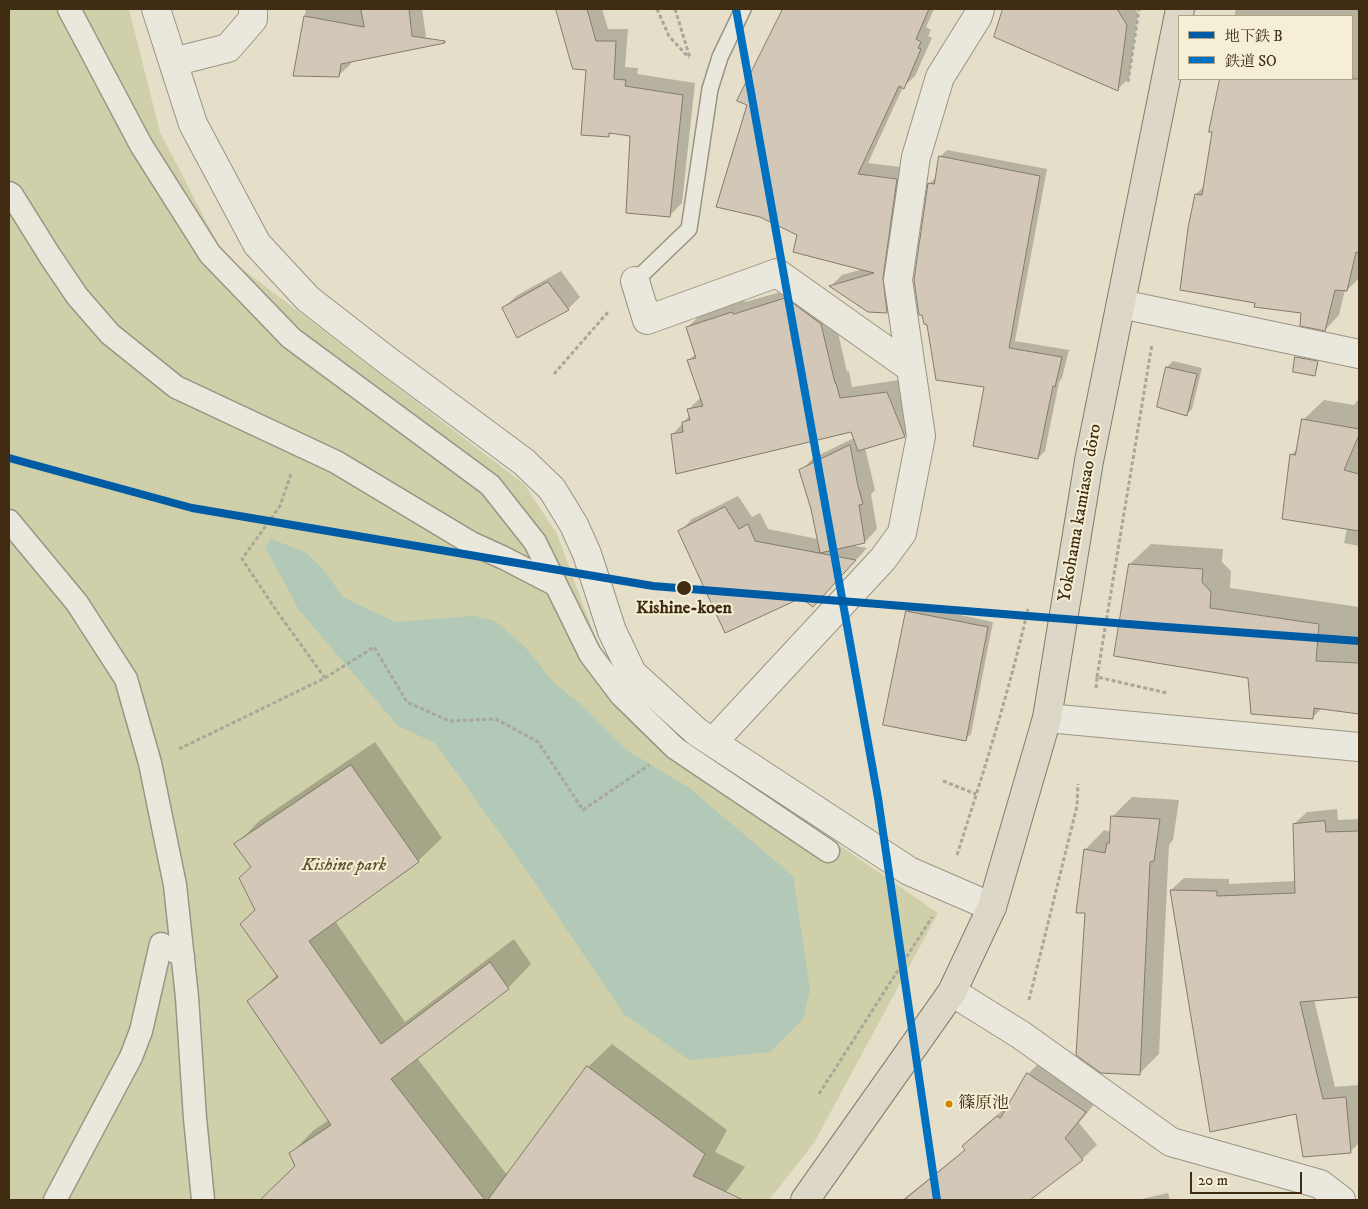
<!DOCTYPE html>
<meta charset="utf-8">
<style>
body{margin:0}
#map{position:relative;width:1368px;height:1209px;overflow:hidden;background:#e5dfc9;font-family:"IM FELL DW Pica","Noto Serif JP",serif}
canvas{display:block}
.frame{position:absolute;inset:0;border:10px solid #3f2c13;pointer-events:none}
.legend{position:absolute;left:1178px;top:15px;width:175px;height:65px;box-sizing:border-box;background:#f5efd5;border:1px solid #aca187;margin:0;padding:6px 9px;list-style:none;font-size:15px;color:#3f2c13}
.legend li{display:flex;align-items:center;gap:10px;height:25px}
.legend b{width:25px;border:1px solid #aca187}
.scale{position:absolute;left:1190px;top:1172px;width:112px;height:22px;box-sizing:border-box;border:2px solid #3f2c13;border-top:0;padding-left:6px;font-size:15px;line-height:18px;white-space:nowrap;color:#3f2c13;-webkit-text-stroke:4px #f5efd5;paint-order:stroke}
</style>
<div id="map">
<canvas width="1368" height="1209"></canvas>
<div class="frame"></div>
<ul class="legend">
<li><b style="height:6px;background:#005ba5"></b>地下鉄 B</li>
<li><b style="height:6px;background:#0071c1"></b>鉄道 SO</li>
</ul>
<div class="scale">20 m</div>
</div>
<script>
const ctx = document.querySelector('canvas').getContext('2d');
ctx.lineJoin = 'round';
function fillPath(path, color) { ctx.fillStyle = color; ctx.fill(path, 'evenodd'); }
function trace(path, color, width, dash) { ctx.strokeStyle = color; ctx.lineWidth = width; ctx.lineCap = dash ? 'butt' : 'round'; ctx.setLineDash(dash || []); ctx.stroke(path); }
function write(font, color, halo, rows, align = 'center') {
  ctx.font = font + ' "IM FELL DW Pica","Noto Serif JP",serif'; ctx.lineWidth = 4; ctx.setLineDash([]); ctx.textBaseline = 'middle'; ctx.strokeStyle = halo; ctx.fillStyle = color; for (const [text, x, y, turn = 0] of rows) {
    ctx.save(); ctx.translate(x, y); ctx.rotate((+turn || 0) * Math.PI / 180); ctx.textAlign = isNaN(turn) ? turn : align; if (halo) ctx.strokeText(text, 0, 0); ctx.fillText(text, 0, 0); ctx.restore();
  }
}
const green = new Path2D(`
 M9,9H129L160,132L223,254L524,484L557,534L597,642L626,687L678,734L938,913L814,1143L769,1200H9Z`);
const water = new Path2D(`
 M271,539L305,552L323,569L343,597L395,622L474,616L495,621L525,647L555,684L581,704L628,751L688,787L793,876L810,989L803,1019L770,1052L689,1060L624,1014L527,871L435,743L398,726L299,610L265,547Z`);
const shadow = new Path2D(`
 M306,9H422L426,36L414,48L351,61V64L338,76L295,75Z
 M557,9H602L608,29H628L625,67L638,68L637,74L695,83L682,203L669,216L631,135L612,132L608,136L587,69L574,68Z
 M785,9H934L926,27L931,30L928,36L932,38L915,76L903,87L868,163L908,168L898,301L887,312L831,286L842,275L863,269L798,234L761,216L749,105L738,100Z
 M1004,9H1135L1138,13L1129,78L1118,89L995,36Z
 M1236,9H1359V278L1347,290H1345L1339,315L1325,330L1303,312L1256,302L1196,194L1205,185L1214,131H1210L1221,79H1352V16H1234Z
 M947,150L1047,169L1015,341L1069,350L1062,378L1059,382L1045,451L1038,458L986,386L929,184L936,177L940,157Z
 M561,271L580,297L568,309L504,308L516,296Z
 M799,287L833,311L847,372L849,371L852,387L899,380L917,423L904,436L865,448L875,490L871,494L877,529L865,542L850,545L867,548L813,606L801,597L680,531L692,519L738,496L752,517L760,513L768,529L818,539L812,509L801,471L813,458L854,438L851,430L672,435L690,415L688,410L701,397L688,361L696,353L687,328L700,315L744,300L745,302Z
 M1173,361L1202,368L1192,409L1186,415L1167,367Z
 M1359,399V546L1344,543L1347,528L1291,455L1298,448L1303,420L1324,400L1354,405Z
 M1151,544L1223,549L1222,562L1231,571L1230,588L1359,607V713L1322,708L1312,718L1249,677L1130,564Z
 M913,605L993,622L971,734L965,740L907,611Z
 M375,742L442,838L418,861L335,921L405,1022L514,939L531,964L508,988L417,1058L508,1176L588,1067L612,1044L727,1130L715,1152L745,1167L720,1200H491L494,1196L492,1195L487,1200H287L277,1185L296,1166L291,1153L314,1130L329,1120L249,1002L278,974L256,910L252,866L236,845L259,821Z
 M1132,797L1179,800L1173,840L1169,845L1159,1054L1139,1074L1086,912L1085,850L1104,830L1111,832L1113,816Z
 M1337,809L1338,820L1359,819V996L1314,999L1335,1087L1358,1085L1359,1143L1350,1152L1297,1112L1171,890L1184,878L1229,879V884L1296,881L1294,824L1307,812Z
 M1043,1059L1100,1097L1079,1123L1097,1145L1082,1159L1027,1200H902L966,1149L964,1146L978,1131L1008,1106L1028,1074Z
 M1168,1193L1170,1200H1137Z`);
const building = new Path2D(`
 M361,9H409L412,36L445,41V43L341,64L339,77L293,76L304,16L364,27Z
 M556,9H587L596,41H616L614,79L626,80L625,86L683,95L670,217L626,213L630,136L609,133V137L581,135L586,70L573,69Z
 M783,9H929L916,39L921,42L918,48L921,49L904,89L899,86L858,174L897,179L883,278L887,313L868,312L829,286L874,273L793,252L797,235L760,217L716,207L747,105L737,101Z
 M1003,9H1117L1127,25L1118,91L994,37Z
 M1220,79H1359V253L1356,252L1347,291L1335,290L1325,331L1300,326L1301,313L1254,307L1255,303L1180,290L1188,228L1195,194L1202,195L1212,132H1209Z
 M939,156L1040,176L1009,348L1062,357L1055,387L1053,386L1038,459L973,446L984,387L936,380L927,325L924,324L922,315H919L914,280L928,183L934,184Z
 M548,282L569,310L517,338L502,308Z
 M786,298L821,324L835,383H836L840,398L887,392L905,437L858,451L851,432L676,474L671,434L683,432L682,422L690,420L687,409L703,406L687,360L696,358L686,327L732,312L733,314Z
 M1295,357L1318,361L1315,376L1293,372Z
 M1166,367L1197,374L1187,416L1157,407Z
 M1302,419L1359,429V435L1344,470L1359,474V531L1282,519L1290,454L1295,455Z
 M850,445L858,486L863,504L859,505L865,543L820,553L811,509L799,470Z
 M725,507L739,529L748,524L755,541L856,560L813,607L801,598L725,633L678,531Z
 M1129,564L1203,569L1202,582L1211,592L1210,608L1319,624L1316,661L1359,663V714L1314,708L1313,719L1251,714L1248,678L1114,656Z
 M906,611L988,627L966,741L883,725Z
 M351,765L419,862L309,941L381,1044L490,962L509,989L391,1079L485,1200H260L295,1166L289,1153L331,1125L247,1001L278,977L240,924L255,910L239,878L251,867L234,844Z
 M1111,816L1160,819L1154,861L1150,862L1140,1075L1101,1073L1076,1055L1085,913H1076L1084,849L1105,853L1107,843H1109Z
 M1325,821L1326,832L1359,831V997L1300,1002L1323,1099L1346,1097L1351,1153L1303,1157L1296,1114L1210,1132L1170,890L1217,891V896L1295,893L1293,824Z
 M587,1066L705,1154L693,1176L743,1200H488Z
 M1027,1073L1086,1112L1065,1138L1083,1160L1030,1200H904L965,1150L962,1146L997,1116L1000,1118Z`);
const path = new Path2D(`
 M657,9L669,36L689,58
 M675,9L690,58
 M1128,82L1139,9
 M554,374L608,312
 M291,474L280,506L242,559L276,610L325,678
 M1097,677L1152,344
 M1096,688L1097,677L1167,693
 M179,749L325,678L374,647L407,702L449,721L496,719L538,742L583,810L649,765
 M943,781L976,794
 M957,855C983,774 1009,692 1028,609
 M1029,1000L1077,806L1078,784
 M819,1094L932,917`);
const service = new Path2D(`
 M635,281L689,229L710,89L720,57L743,9`);
const pedestrian = new Path2D(`
 M69,9L141,145L210,254L291,338L490,485L535,542L590,654L621,695L675,748L828,851
 M9,193L12,195L50,256L77,296L110,334L176,387L336,462L471,543L504,558L556,585
 M9,521L77,603L126,679L150,763L175,885L187,997L195,1118L203,1200
 M55,1200L131,1057L141,1031L161,944L183,956`);
const minor = new Path2D(`
 M156,9L193,124L257,244L308,299L384,358L524,462L552,489L574,525L587,554L612,631L632,673L697,732L909,871L992,907
 M173,62L228,48L253,19V9
 M635,281L647,320L777,273L911,368
 M1121,304L1359,354
 M1047,718L1359,747
 M713,742L883,559L902,533L921,436L898,280L916,157L940,77L978,16L980,9
 M952,992L1021,1035L1171,1142L1320,1184L1341,1200`);
const primary = new Path2D(`
 M805,1200L952,992L992,907L1047,718L1089,461L1180,9`);
const rail1 = new Path2D(`
 M736,9L878,798L937,1200`);
const metro1 = new Path2D(`
 M9,458L192,508L653,586L1153,626L1359,641`);
const markers = [
 [684,588,8,"#3f2c13"],
 [949,1104,4.5,"#c98805"]
];
const busNames = [
 ["篠原池",958,1104]
];
const streetNames = [
 ["Yokohama kamiasao dōro",1081,513,-80]
];
const stopNames = [
 ["Kishine-koen",684,609]
];
const parkNames = [
 ["Kishine park",344,866]
];
fillPath(green, '#cfd0a9');
fillPath(water, '#b1c9b6');
fillPath(shadow, '#0003');
fillPath(building, '#d3c7b7');
trace(building, '#827b6d', 1);
trace(service, '#9a9485', 18);
trace(pedestrian, '#9a9485', 25);
trace(minor, '#9a9485', 30);
trace(primary, '#827b6d', 30);
trace(path, '#aaa69b', 3, [4, 2.5]);
trace(service, '#eae8dc', 15);
trace(pedestrian, '#eae8dc', 22);
trace(minor, '#eae8dc', 28);
trace(primary, '#ddd7c7', 28);
trace(rail1, '#0071c1', 8);
trace(metro1, '#005ba5', 8);
for (const [x, y, r, color] of markers) { const dot = new Path2D(); dot.arc(x, y, r, 0, 2 * Math.PI); ctx.fillStyle = color; ctx.fill(dot); trace(dot, '#f5efd5', 2); }
write('17px', '#3f2c13', '#f5efd5', busNames, 'left');
write('18px', '#3f2c13', '#f5efd5', streetNames);
write('bold 18px', '#3f2c13', '#f5efd5', stopNames);
write('italic 18px', '#5e5232', '#f5efd5', parkNames);
</script>
